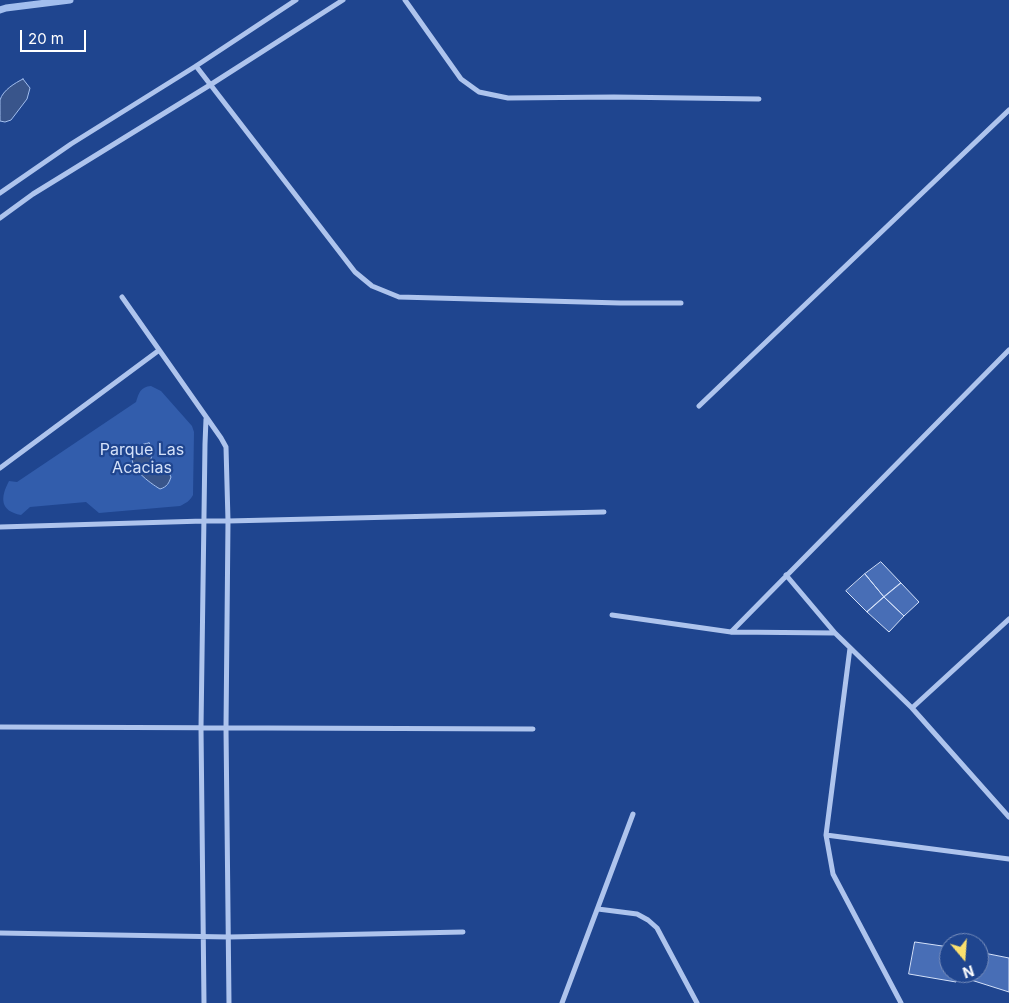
<!DOCTYPE html>
<style>
body{margin:0}
#map{position:relative;width:1009px;height:1003px;overflow:hidden;background:#1f458f;font-family:Inter,sans-serif}
canvas{display:block}
.north{position:absolute;left:939px;top:933px;width:50px;height:50px;box-sizing:border-box;background:#1f458f;border:1px solid #798fbc;border-radius:50%;rotate:162deg;font-size:14px;font-weight:700;line-height:20px;text-align:center;color:#fff}
.north::after{content:'';display:block;margin:auto;width:18px;height:22px;background:#fbe06e;clip-path:polygon(50% 0,100% 100%,50% 72%,0 100%)}
.scale{position:absolute;left:20px;top:30px;width:66px;height:22px;box-sizing:border-box;border:2px solid #fff;border-top:0;padding-left:6px;font-size:15px;line-height:18px;white-space:nowrap;color:#fff;-webkit-text-stroke:4px #1f458f;paint-order:stroke}
</style>
<div id="map">
<canvas width="1009" height="1003"></canvas>
<div class="north">N</div>
<div class="scale">20 m</div>
</div>
<script>
const ctx = document.querySelector('canvas').getContext('2d');
ctx.lineJoin = 'round';
function fillPath(path, color) { ctx.fillStyle = color; ctx.fill(path, 'evenodd'); }
function trace(path, color, width, dash) { ctx.strokeStyle = color; ctx.lineWidth = width; ctx.lineCap = dash ? 'butt' : 'round'; ctx.setLineDash(dash || []); ctx.stroke(path); }
function write(font, color, halo, rows, align = 'center') {
  ctx.font = font + ' Inter,sans-serif'; ctx.lineWidth = 4.5; ctx.setLineDash([]); ctx.textBaseline = 'middle'; ctx.strokeStyle = halo; ctx.fillStyle = color; for (const [text, x, y, turn = 0] of rows) {
    ctx.save(); ctx.translate(x, y); ctx.rotate((+turn || 0) * Math.PI / 180); ctx.textAlign = isNaN(turn) ? turn : align; if (halo) ctx.strokeText(text, 0, 0); ctx.fillText(text, 0, 0); ctx.restore();
  }
}
const green = new Path2D(`
 M151,386L161,391L192,426L194,432L193,495C190,501 186,503 180,506L99,513L86,502L30,507L21,515C0,511 0,498 9,481L17,482L136,402C139,393 140,387 151,386Z`);
const water = new Path2D(`
 M23,79L30,88L27,99L11,120L5,122L0,121C0,114 0,106 0,100C3,90 15,83 23,79Z
 M149,443C158,449 149,456 151,465C159,468 168,468 171,477C169,483 167,487 160,489C150,483 127,467 133,453C136,446 142,444 149,443Z`);
const stream = new Path2D(`
 M0,10L6,8L70,0`);
const building = new Path2D(`
 M881,562L901,583L884,597L865,574Z
 M865,574L884,597L867,612L846,591Z
 M901,583L919,602L904,616L884,597Z
 M884,597L904,616L889,632L867,612Z
 M915,942L949,947V973H956V982L909,974Z
 M979,952L1009,958V992L968,979V973H979Z`);
const street = new Path2D(`
 M405,0L461,79L479,92L508,98L614,97L759,99
 M196,66L355,272L372,286L399,297L620,303H681
 M0,193L71,144L196,66L296,0
 M0,218L33,194L210,85L343,0
 M122,297L221,438L226,447L228,521L226,728L229,1003
 M699,406L1009,110
 M0,468L158,351
 M0,527L204,521H228L604,512
 M786,575L835,633L912,708L1009,817
 M612,615L731,632L835,633
 M731,632L1009,350
 M850,648L826,835L833,874L901,1003
 M912,708L1009,619
 M0,727L533,729
 M826,835L1009,859
 M598,909L637,914L648,920L657,928L697,1003
 M0,933L229,937L463,932
 M204,1003L201,728L205,444L206,419
 M562,1003L633,814`);
const parkNames = [
 ["Parque Las",142,450],
 ["Acacias",142,468]
];
fillPath(green, '#325dac');
fillPath(water, '#39558b');
trace(water, '#a2beee', 1);
trace(stream, '#a2beee', 7);
fillPath(building, '#486eb6');
trace(building, '#d4e1f9', 1);
trace(street, '#aec4ed', 5);
write('16px', '#d4e1f9', '#1f458f', parkNames);
</script>
